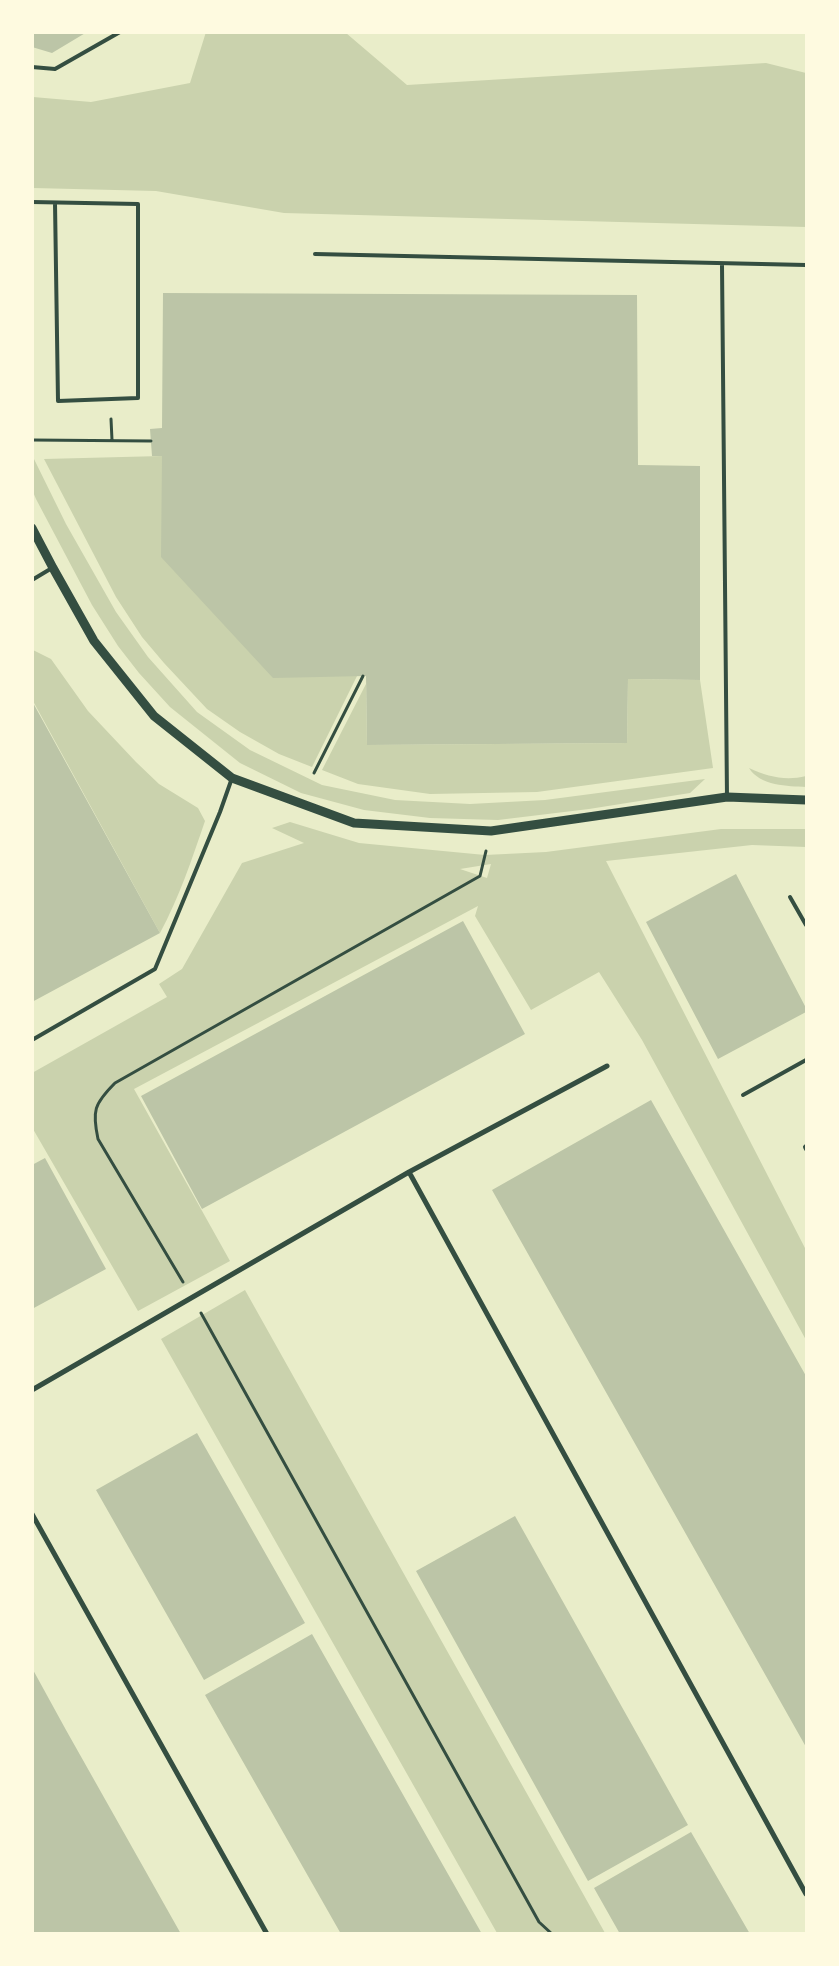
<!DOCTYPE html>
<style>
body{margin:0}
#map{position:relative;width:839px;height:1966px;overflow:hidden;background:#e9edc9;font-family:"Golos Text",sans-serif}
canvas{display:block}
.frame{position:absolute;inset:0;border:34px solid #fefae0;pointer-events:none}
</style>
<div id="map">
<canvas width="839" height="1966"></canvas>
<div class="frame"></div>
</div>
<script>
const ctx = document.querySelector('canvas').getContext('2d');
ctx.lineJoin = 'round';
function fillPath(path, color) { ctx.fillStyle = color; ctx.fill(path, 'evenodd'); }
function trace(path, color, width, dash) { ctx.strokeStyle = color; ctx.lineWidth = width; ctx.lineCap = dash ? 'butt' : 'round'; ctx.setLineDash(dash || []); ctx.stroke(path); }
const green = new Path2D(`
 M206,32L346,33L407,85L766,63L806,73V227L284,213L156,191L33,188V97L91,102L190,83Z
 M162,456L357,676L312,767L279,754L240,732L207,709L164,663L142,637L116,597L44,459Z
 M33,457L66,524L116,612L148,657L197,712L250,750L322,785L395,800L470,804L545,800L705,779L690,793L589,809L498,820L430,818L364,810L301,793L240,763L170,707L139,673L118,646L92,605L36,499L33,492Z
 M33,650L51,659L88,711L136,762L159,784L198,808L205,821C192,859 179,898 160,933L33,701Z
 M628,679L700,680L713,768L537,792L430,794L358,784L322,770L366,684L367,745L627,743Z
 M749,768C768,777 786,781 806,776V787C788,786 760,786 749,768Z
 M290,822L359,843L485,855L546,852L721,829H806V847L752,845L606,861L806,1250V1340L642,1040L599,972L531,1010L475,916L478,906L134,1089L230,1261L138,1311L33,1129L32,1073L167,997L159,984L182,969L242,863L304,843L272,828ZM491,864L487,878L460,869Z
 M245,1290L605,1933H497L161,1339Z`);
const building = new Path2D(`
 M32,32H87L52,53L32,47Z
 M163,293L637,295L638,465L700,466V680L628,679L627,743L367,745L366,676L273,678L161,557L162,456H152L150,429L162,428Z
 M32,701L160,933L32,1002Z
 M736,874L806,1008V1012L718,1059L646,922Z
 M463,921L525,1034L202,1209L141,1096Z
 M651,1100L806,1376V1747L492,1190Z
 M45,1158L106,1269L32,1309V1165Z
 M197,1433L305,1623L204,1680L96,1490Z
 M515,1516L688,1825L588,1881L416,1571Z
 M312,1634L482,1934H341L205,1695Z
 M32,1668L66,1730L181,1934H32Z
 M691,1832L750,1934H620L594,1888Z`);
const path = new Path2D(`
 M111,419L112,440
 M32,440L151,441
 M314,773L363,676
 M183,1282L98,1139C92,1111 94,1104 115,1083L480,876L486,851
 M201,1313L539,1922L552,1934`);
const service = new Path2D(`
 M32,67L55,69L120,32
 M32,202L138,204V398L58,401L55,203
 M315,254L806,265
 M722,265L727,797
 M32,580L52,568
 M790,897L806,925
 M32,1040L155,969L220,812L232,778
 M743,1095L806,1060
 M806,1146L805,1147L806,1149`);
const minor = new Path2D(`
 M409,1172L806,1894
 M32,1390L409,1172L607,1066
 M32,1514L267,1934`);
const tertiary = new Path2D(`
 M32,528L53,568L94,641L154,716L232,778L354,823L491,831L727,797L806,800`);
fillPath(green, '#cad2ad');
fillPath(building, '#bcc5a7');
trace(path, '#344e41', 3);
trace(service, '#344e41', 4);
trace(minor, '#344e41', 5);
trace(tertiary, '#344e41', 9);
</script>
